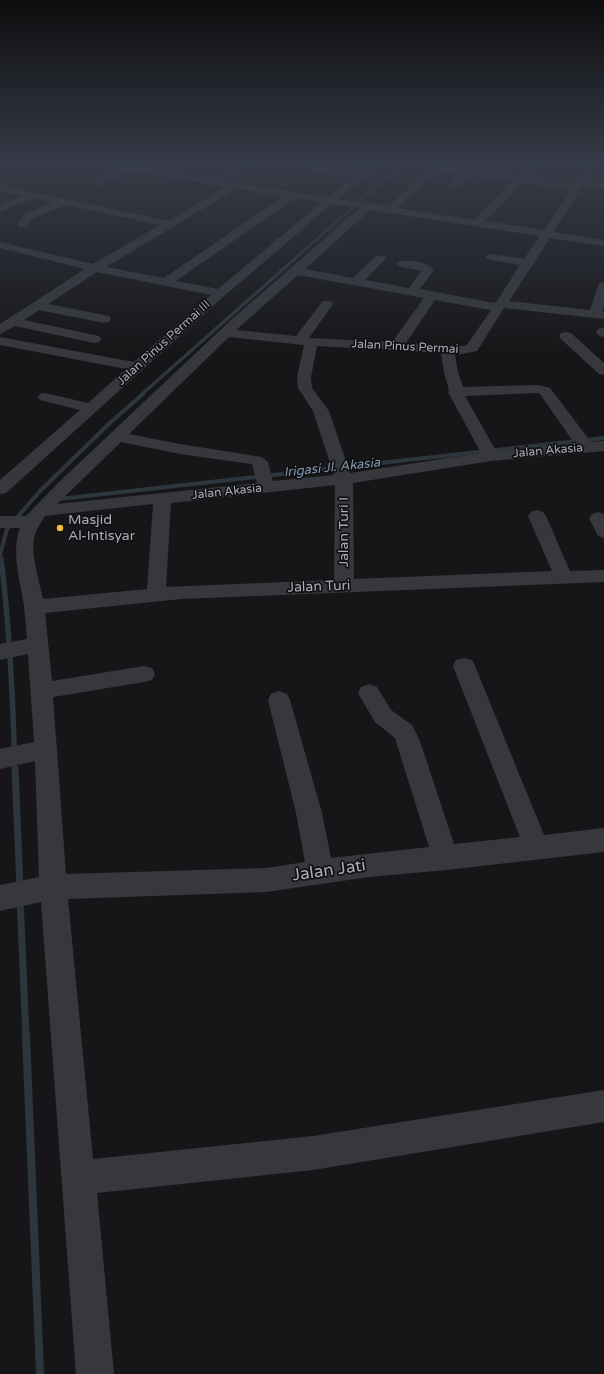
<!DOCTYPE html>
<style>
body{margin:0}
canvas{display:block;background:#161618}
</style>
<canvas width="604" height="1374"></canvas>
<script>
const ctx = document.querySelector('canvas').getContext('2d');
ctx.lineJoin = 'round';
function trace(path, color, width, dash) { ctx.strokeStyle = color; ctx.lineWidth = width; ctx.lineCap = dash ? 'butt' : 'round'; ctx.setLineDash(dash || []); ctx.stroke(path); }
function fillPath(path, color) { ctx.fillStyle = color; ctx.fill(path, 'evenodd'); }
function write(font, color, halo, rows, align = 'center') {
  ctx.font = font + ' "Varela Round",sans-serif'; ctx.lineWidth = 3.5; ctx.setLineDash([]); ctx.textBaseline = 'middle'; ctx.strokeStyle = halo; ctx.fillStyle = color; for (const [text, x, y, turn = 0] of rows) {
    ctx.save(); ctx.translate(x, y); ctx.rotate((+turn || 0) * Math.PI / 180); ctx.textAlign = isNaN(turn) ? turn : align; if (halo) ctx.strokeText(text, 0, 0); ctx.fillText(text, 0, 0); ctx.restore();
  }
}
const streamFar5 = new Path2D(`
 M288,265L365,196L393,174L403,162`);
const streamFar4 = new Path2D(`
 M141,395L289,264`);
const streamFar3 = new Path2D(`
 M59,499L604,438
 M1,560L0,555L7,529L40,491L112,421L143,394`);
const streamFar2 = new Path2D(`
 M1,559C10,629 13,699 15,770`);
const streamFar1 = new Path2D(`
 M15,769L20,888
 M20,899L26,1036`);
const stream = new Path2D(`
 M26,1035L40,1374`);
const minor = new Path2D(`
 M96,162H117L213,180L246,162H258L224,181L328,197L352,177L309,170L307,168L309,166L312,165L358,173L370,162H381L364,178L338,199L388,206L435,165L438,164L517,176L531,162H541L527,177L574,185L591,162H601L587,181L604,183V189L583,186L553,232L604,240V246L550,238L509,301L590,310L598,286L600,283L604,282V306L602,311H604V319L504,308L477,351L462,354H455L458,372L463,387L538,385L550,388L591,442L604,441V451L491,461L353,483L354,579L552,571L528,516L531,512L537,510L543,512L546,516L570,571L604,570V582L181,599L45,613L52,681L144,666L152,668L155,674L152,680L144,682L53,697L66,874L266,868L305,862L296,813L268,700L271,694L279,691L287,694L290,700L322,813L331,858L429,847L395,738L375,722L358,693L361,687L369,684L377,687L391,710L412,725L420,741L454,844L520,837L453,666L456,660L464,658L472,660L475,666L544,835L604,828V852L446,870L369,877L266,892L68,899L93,1159L313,1136L604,1090V1122L313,1170L97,1193L114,1374H76L41,902L0,911V885L39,877L35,761L0,769V749L34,742L28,654L0,660V644L27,639C26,628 25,616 24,605C20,580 11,552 20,528H0V516H26L60,481L232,319L360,208L332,204L224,296L6,493L0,494V480L80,410L40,400L38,397L40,394L45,393L88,403L126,369L0,345V337L134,362L211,295L97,272L48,304L109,316L111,319L109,322L104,323L39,310L24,320L99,336L101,339L99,342L94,343L15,326L0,334V324L85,269L0,248V242L93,264L160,225L65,205L32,219L26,227H18L17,225L24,215L53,202L33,198L0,212V205L22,196L0,191V185L168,221L225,187L130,170L97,186L94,185L92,183L94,181L119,168L98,164ZM440,170L461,173L448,187L453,190L456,189L471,175L512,181L475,220L398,208ZM522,183L570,190L544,230L485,221ZM236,189L284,196L164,278L106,267ZM295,198L322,202L218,289L176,281ZM370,210L540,236L524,259L491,254L487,255L485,257L487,259L520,265L497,301L494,303L420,289L434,270C428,262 408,259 398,262L396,264L398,266L421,271L409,288L365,280L386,258L384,256H376L353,278L305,269ZM298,275L424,298L392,342L309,338L333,304L331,301H323L296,336L236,330ZM435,300L491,310L467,345L462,346L406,343ZM229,337L304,345L297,377L298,388L313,411L334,475L273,481L268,462L262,457L180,444L129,434ZM317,346L441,353L444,372L449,390L448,392L481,453L350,473L329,411L312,388L311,377ZM537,393L540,394L575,444L496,451L465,396ZM121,442L180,454L252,464L257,483L57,504ZM335,485L334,580L166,587L171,503ZM153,504L147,589L43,599C39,580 31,557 34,538C36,529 41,523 45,516Z
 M603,328H604V337L599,336L596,332L598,329Z
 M566,332L571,333L604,363V375L599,374L561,339L559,336L561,333Z
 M598,512L604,514V538L598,536L589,518L592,514Z`);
const markers = [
 [60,528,4,"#ecbe3a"]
];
const farStreetnames = [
 ["Jalan Pinus Permai III",164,343,-42],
 ["Jalan Pinus Permai",405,347,3],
 ["Jalan Akasia",548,451,-5],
 ["Jalan Akasia",227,492,-6]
];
const farWaternames = [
 ["Irigasi Jl. Akasia",332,468,-6]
];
const poiNames = [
 ["Masjid",68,520],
 ["Al-Intisyar",68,536]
];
const streetNames = [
 ["Jalan Turi I",344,532,-90],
 ["Jalan Turi",319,587,-2]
];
const nearStreetnames = [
 ["Jalan Jati",329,871,-8]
];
trace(streamFar5, '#2e363d', 2.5);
trace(streamFar4, '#2e363d', 3.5);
trace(streamFar3, '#2e363d', 4);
trace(streamFar2, '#2e363d', 5.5);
trace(streamFar1, '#2e363d', 7);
trace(stream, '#2e363d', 8);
fillPath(minor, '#37383d');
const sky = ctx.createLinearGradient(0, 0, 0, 354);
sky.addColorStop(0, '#0c0c0d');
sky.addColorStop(0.46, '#363c48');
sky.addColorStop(1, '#363c4800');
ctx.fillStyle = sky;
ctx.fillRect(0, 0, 604, 354);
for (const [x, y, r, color] of markers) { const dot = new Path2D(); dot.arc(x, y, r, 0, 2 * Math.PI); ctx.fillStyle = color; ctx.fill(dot); trace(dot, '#111113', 1.5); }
write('12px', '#a8acb7', '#111113', farStreetnames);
write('italic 13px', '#8197b1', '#111113', farWaternames);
write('14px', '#a8acb7', '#111113', poiNames, 'left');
write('14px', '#a8acb7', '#111113', streetNames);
write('17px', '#a8acb7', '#111113', nearStreetnames);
</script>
